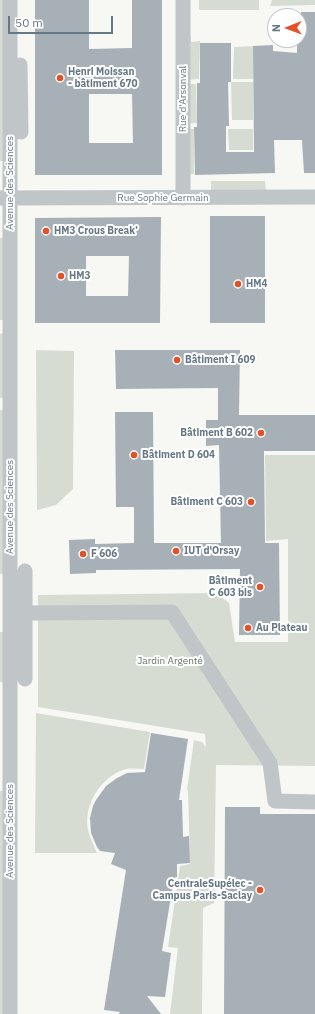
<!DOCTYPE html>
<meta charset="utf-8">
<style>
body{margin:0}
#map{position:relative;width:315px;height:1014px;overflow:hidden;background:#f7f7f4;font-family:"IBM Plex Sans",sans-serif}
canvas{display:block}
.north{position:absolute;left:267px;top:8px;width:40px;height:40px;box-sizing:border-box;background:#fff;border:1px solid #c2c9ce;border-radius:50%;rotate:269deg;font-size:11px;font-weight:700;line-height:16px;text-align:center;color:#667885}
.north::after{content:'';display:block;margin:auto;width:14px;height:18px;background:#e35128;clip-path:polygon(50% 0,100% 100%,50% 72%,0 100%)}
.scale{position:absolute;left:8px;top:16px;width:105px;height:18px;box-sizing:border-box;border:2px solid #667885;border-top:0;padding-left:5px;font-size:12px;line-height:14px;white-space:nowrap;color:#667885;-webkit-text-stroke:3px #fff;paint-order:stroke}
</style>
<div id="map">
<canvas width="315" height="1014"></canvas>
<div class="north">N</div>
<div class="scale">50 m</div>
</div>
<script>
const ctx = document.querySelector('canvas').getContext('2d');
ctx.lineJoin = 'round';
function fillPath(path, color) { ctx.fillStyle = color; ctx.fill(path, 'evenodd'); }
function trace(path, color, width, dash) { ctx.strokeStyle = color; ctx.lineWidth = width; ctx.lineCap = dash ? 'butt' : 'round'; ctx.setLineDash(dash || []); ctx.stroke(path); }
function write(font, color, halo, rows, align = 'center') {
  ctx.font = font + ' "IBM Plex Sans",sans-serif'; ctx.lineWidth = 4; ctx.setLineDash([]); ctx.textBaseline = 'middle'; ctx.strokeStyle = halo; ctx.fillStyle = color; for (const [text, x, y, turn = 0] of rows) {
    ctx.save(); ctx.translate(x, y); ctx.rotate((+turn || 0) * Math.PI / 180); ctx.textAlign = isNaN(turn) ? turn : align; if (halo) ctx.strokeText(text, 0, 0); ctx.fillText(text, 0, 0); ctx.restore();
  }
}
const green = new Path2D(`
 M0,0H3V161H0Z
 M199,0H259V10H199Z
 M272,0H315V5L270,6Z
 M181,36H191V42L200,41L199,79L181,80Z
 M253,46V79H233L234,47Z
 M231,82H253V120H232Z
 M180,84H196L197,123L181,124Z
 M180,128L194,129V174L181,175Z
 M228,129H253V150H229Z
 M211,181H265L266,190H211Z
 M0,238H3V320H0Z
 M3,333V398H0V334Z
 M36,350L74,351L73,489L56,505L37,510Z
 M0,410H3V574H0Z
 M265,455H315V766L216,765L214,903L203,908L202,1014H170L178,948L168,947L180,866L190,864L188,790H187L194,740L202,742L206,747L205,734L38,707V595L216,593L229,603L235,642H288V539L266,541Z
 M0,632H3V682H0Z
 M36,713L150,732L144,769C138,769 131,768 126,769C101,776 83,805 88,830C90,838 94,846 97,853H35Z
 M0,791H3V1014H0Z`);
const building = new Path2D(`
 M35,0H89V49L132,48V0H162V175H35ZM89,94H132L133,143H89Z
 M301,12H315V173H304L302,140H274L275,173L195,175L194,127H197V83H200V43H231V82H228L229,126H226V152H254L253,46L273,45V51L297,53V40H299V25H301Z
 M210,216H265V323H210Z
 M161,217L160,323H35V218ZM86,256H129L128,296H86Z
 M115,350H240L239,415H315V451H264L265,543H279L280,635H239L240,569L96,570V573L70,574L69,540L95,539V544L134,543V507H116L115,412H153L154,543H221L219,445L206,446V420H218V388L116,389Z
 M151,733L188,739L179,800H182L183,837L189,836L190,863L177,864V877L174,878L162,951L171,953L165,997L147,996L161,1014H119L120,1012L104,1010L126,870L111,864L115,853L100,851L97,847L91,833L90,818L93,806L96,800L106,786L117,778L127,773L145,772Z
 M225,807H260V814H315V1014H224Z`);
const minor = new Path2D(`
 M183,0V198
 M20,65L21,132
 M0,198L315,197
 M25,613L172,612L270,763L275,801L315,802
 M25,679V571
 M10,1014V0`);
const markers = [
 [60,78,4,"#e35128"],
 [46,231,4,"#e35128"],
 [61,276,4,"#e35128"],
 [238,284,4,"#e35128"],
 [177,360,4,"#e35128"],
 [261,433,4,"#e35128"],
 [134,455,4,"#e35128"],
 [251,502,4,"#e35128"],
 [176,551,4,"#e35128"],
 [83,554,4,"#e35128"],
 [260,587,4,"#e35128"],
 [248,628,4,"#e35128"],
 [260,890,4,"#e35128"]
];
const poiNames = [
 ["Henri Moissan",68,72],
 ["- bâtiment 670",68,84],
 ["HM3 Crous Break’",54,231],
 ["HM3",69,276],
 ["HM4",246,284],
 ["Bâtiment I 609",185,360],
 ["Bâtiment B 602",253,433,"right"],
 ["Bâtiment D 604",142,455],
 ["Bâtiment C 603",243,502,"right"],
 ["IUT d'Orsay",184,551],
 ["F 606",91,554],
 ["Bâtiment",252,581,"right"],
 ["C 603 bis",252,593,"right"],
 ["Au Plateau",256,628],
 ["CentraleSupélec -",252,884,"right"],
 ["Campus Paris-Saclay",252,896,"right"]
];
const streetNames = [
 ["Rue d'Arsonval",183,99,-90],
 ["Avenue des Sciences",10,183,-90],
 ["Rue Sophie Germain",163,198],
 ["Avenue des Sciences",10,507,-90],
 ["Avenue des Sciences",10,831,-90]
];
const parkNames = [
 ["Jardin Argenté",170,661]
];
fillPath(green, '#d7dcd3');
fillPath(building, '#a7b0b6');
trace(minor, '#c0c5c8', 15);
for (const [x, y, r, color] of markers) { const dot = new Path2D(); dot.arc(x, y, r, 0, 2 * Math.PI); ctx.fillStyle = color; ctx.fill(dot); trace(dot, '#fff', 1.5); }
write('bold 10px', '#667885', '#fff', poiNames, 'left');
write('10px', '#667885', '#fff', streetNames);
write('10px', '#667761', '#fff', parkNames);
</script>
